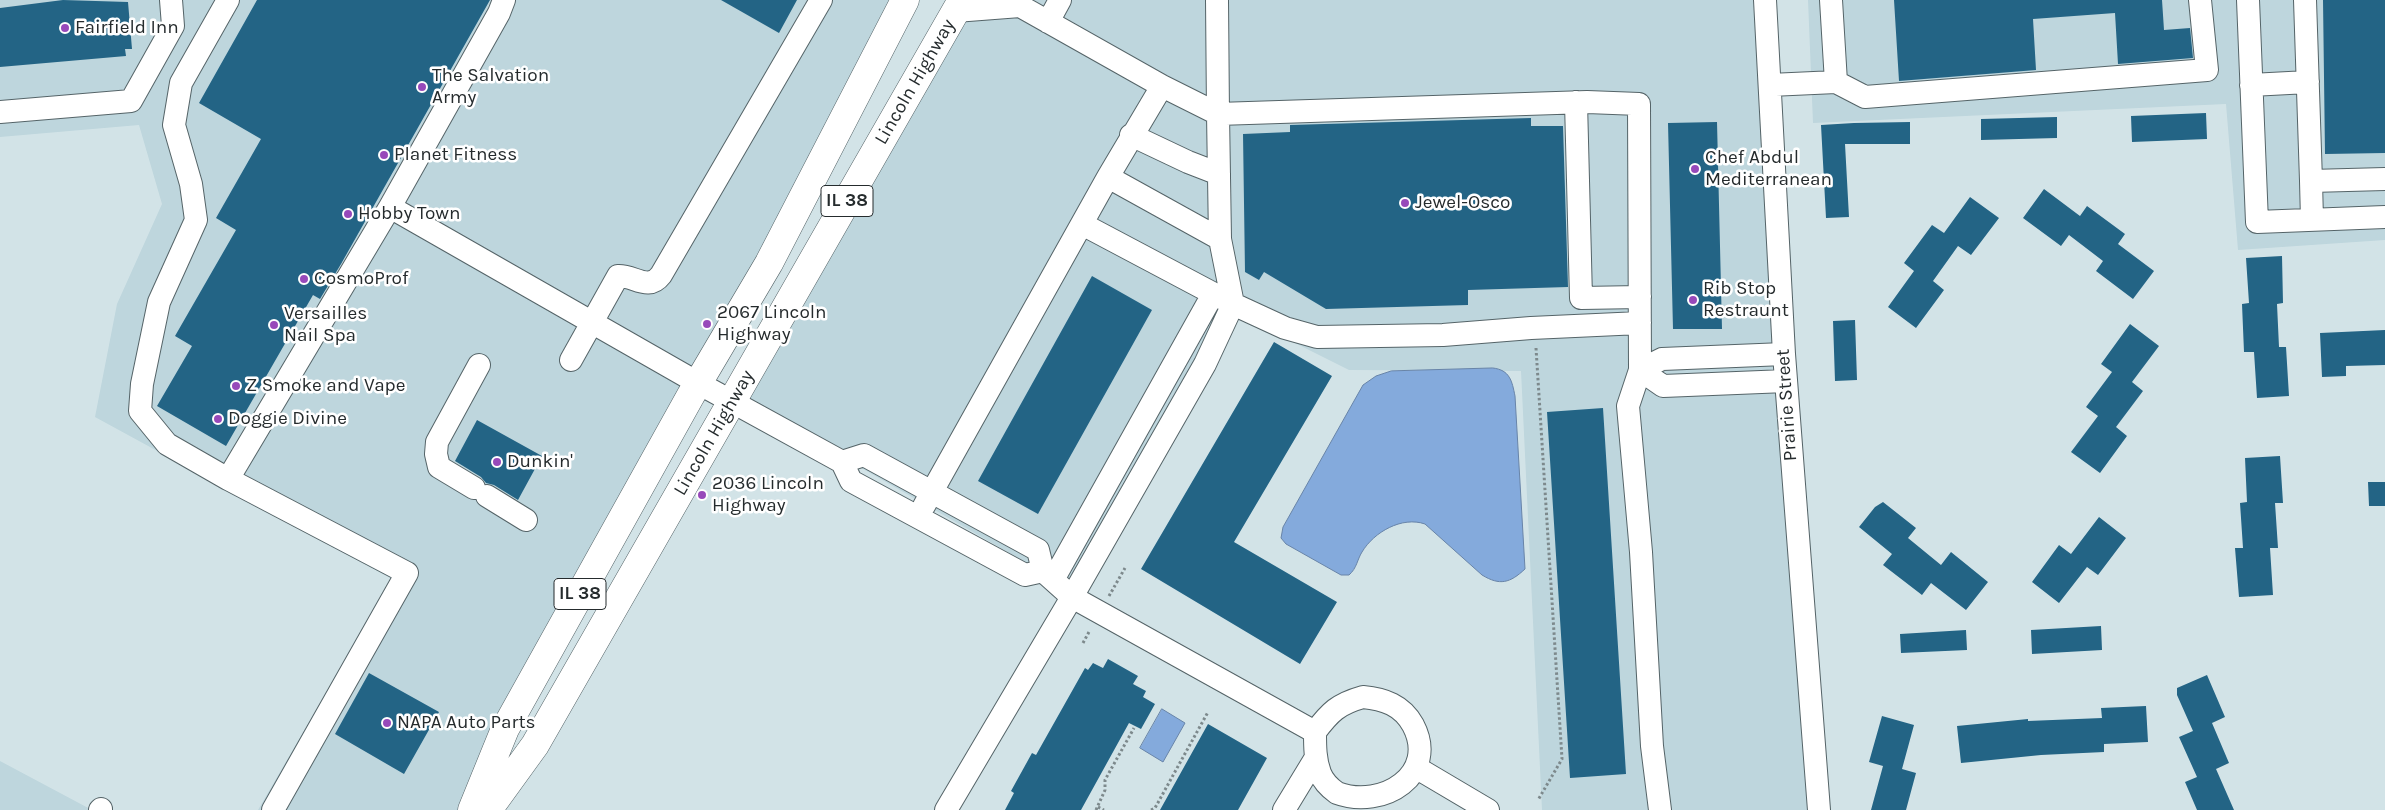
<!DOCTYPE html>
<style>
body{margin:0}
canvas{display:block;background:#d2e3e7}
</style>
<canvas width="2385" height="810"></canvas>
<script>
const ctx = document.querySelector('canvas').getContext('2d');
ctx.lineJoin = 'round';
function fillPath(path, color) { ctx.fillStyle = color; ctx.fill(path, 'evenodd'); }
function trace(path, color, width, dash) { ctx.strokeStyle = color; ctx.lineWidth = width; ctx.lineCap = dash ? 'butt' : 'round'; ctx.setLineDash(dash || []); ctx.stroke(path); }
function write(font, color, halo, rows, align = 'center') {
  ctx.font = font + ' Karla,sans-serif'; ctx.lineWidth = 5; ctx.setLineDash([]); ctx.textBaseline = 'middle'; ctx.strokeStyle = halo; ctx.fillStyle = color; for (const [text, x, y, turn = 0] of rows) {
    ctx.save(); ctx.translate(x, y); ctx.rotate((+turn || 0) * Math.PI / 180); ctx.textAlign = isNaN(turn) ? turn : align; if (halo) ctx.strokeText(text, 0, 0); ctx.fillText(text, 0, 0); ctx.restore();
  }
}
const built = new Path2D(`
 M0,0H898L465,810H258L392,579L95,417L117,304L162,204L139,125L0,137Z
 M972,0H1753L1809,810H1542L1521,371L1349,370L1239,315L1081,594L743,400Z
 M1808,0H2385V240L2238,250L2226,104L1813,123Z
 M0,761L92,810H0Z`);
const water = new Path2D(`
 M1493,368C1510,370 1512,381 1515,396L1525,569C1510,583 1500,586 1482,575L1425,524C1402,516 1374,532 1362,552C1357,560 1357,568 1349,575H1341L1286,544L1281,538L1283,527L1363,385L1376,376L1391,371Z
 M1162,709L1185,723L1163,762L1140,748Z`);
const building = new Path2D(`
 M63,0L128,2L132,49H125L126,56L0,67V8Z
 M257,0H490L341,264L320,299L313,295L226,446L157,406L192,346L175,336L236,230L216,218L261,139L199,103Z
 M721,0H797L779,33Z
 M1894,0H2162L2164,30L2190,28L2193,58L2118,64L2115,13L2033,19L2036,70L1899,81Z
 M2323,0H2385V153L2325,154Z
 M2206,113L2207,139L2132,142L2131,116Z
 M2057,117V138L1981,140V119Z
 M1531,118V126H1563L1568,287L1468,290V305L1326,309L1264,272L1259,280L1245,272L1243,134L1290,132V125Z
 M1717,122L1722,329H1673L1668,123Z
 M1910,122V144H1845L1849,217L1826,218L1821,125L1854,123Z
 M2044,189L2080,216L2087,206L2125,234L2118,244L2154,271L2133,299L2096,271L2103,261L2069,235L2061,246L2023,218Z
 M1970,197L1999,218L1971,255L1958,246L1933,281L1944,290L1916,328L1888,307L1914,271L1904,263L1932,225L1944,233Z
 M2282,256L2283,303L2277,304L2279,347H2286L2289,396L2257,398L2254,352H2244L2242,304L2249,303L2246,258Z
 M1092,276L1152,310L1038,514L978,481Z
 M1855,320L1857,380L1835,381L1833,321Z
 M2130,324L2159,346L2132,382L2143,391L2116,427L2127,436L2100,473L2071,452L2098,416L2086,407L2112,372L2101,364Z
 M2385,330V365L2346,366V376L2322,377L2320,333Z
 M1274,342L1332,376L1234,542L1337,602L1300,664L1141,569Z
 M1603,408L1626,774L1570,778L1547,412Z
 M477,420L542,456L518,500L494,485L486,483L481,477L455,461Z
 M2280,456L2283,503H2275L2278,548H2270L2273,595L2239,597L2235,548H2243L2240,503L2247,502L2245,458Z
 M2368,482H2385V506H2369Z
 M1883,502L1916,528L1908,538L1941,565L1951,552L1988,582L1966,610L1931,583L1922,595L1883,565L1892,554L1859,527L1875,507Z
 M2099,517L2126,538L2098,575L2087,567L2059,603L2032,582L2059,545L2071,554Z
 M2101,626L2102,650L2032,654L2031,630Z
 M1966,630L1967,650L1901,653L1900,634Z
 M1108,659L1138,676L1133,684L1146,691L1143,697L1155,704L1141,729L1129,723L1081,810H1005L1014,793L1011,791L1032,753L1036,755L1085,668L1088,670L1093,663L1103,668Z
 M369,673L439,712L404,774L335,734Z
 M2207,675L2225,717L2212,723L2229,763L2216,769L2234,810H2197L2185,782L2197,777L2179,737L2193,731L2177,695V688Z
 M2146,706L2148,742L2104,744V752L2041,755L1961,763L1957,726L2028,719V721L2102,718L2101,708Z
 M1882,716L1914,725L1902,769L1916,773L1906,810H1871L1883,766L1869,762Z
 M1208,724L1267,758L1238,810H1160Z`);
const path = new Path2D(`
 M1536,348L1562,759L1538,800
 M1109,596L1125,568
 M1083,643L1090,630
 M1098,807L1104,810
 M1096,810L1105,790V780L1134,728
 M1151,810L1155,808L1208,712`);
const minor = new Path2D(`
 M504,0L499,13L390,207L698,383L842,462L851,481L1025,575L1043,571
 M1765,0L1784,354L1819,810
 M2248,0L2257,222L2385,217
 M2305,0L2311,181L2385,179
 M1020,6L1162,86L1218,114L1217,0
 M955,11L1020,6L1015,0
 M1048,22L1060,0
 M1836,82L1865,97L2207,70L2200,0
 M1770,85L1836,82L1831,0
 M2251,85L2308,82
 M1162,86L1108,177L1220,239
 M1576,102L1581,298L1640,297
 M0,112L131,101L173,26L171,0
 M1131,135L1188,162L1219,174
 M2311,181L2312,220
 M1640,323L1531,328L1443,335L1317,337L1285,328L1233,304L1220,239L1218,114L1587,102L1639,104L1640,370L1628,406L1641,552L1652,746L1660,810
 M571,360L618,276C634,275 648,292 661,275L821,0
 M1640,370L1663,386L1786,381
 M1640,370L1662,359L1784,354
 M842,462L864,455L1038,550L1043,571L1072,597L1315,732
 M228,479L167,444L140,411L142,384L159,302L196,220L191,184L174,125L181,83L228,0
 M474,488L439,467L436,454L437,442L479,365
 M487,496L526,520
 M924,506L1108,177
 M1053,580L1213,294
 M1363,697C1384,699 1402,705 1413,725C1439,774 1383,810 1337,793C1330,788 1323,781 1320,773C1315,760 1315,746 1315,732C1330,712 1338,704 1363,697Z
 M1417,768L1488,810
 M100,810L101,809
 M273,810L407,573L228,479L390,207
 M946,810L1072,597L1205,364L1233,304L1082,224
 M1284,810L1315,759`);
const major = new Path2D(`
 M472,810L505,729L691,395L769,263L905,0
 M488,810L535,745L962,0`);
const markers = [
 [65,28,5,"#9749ba"],
 [422,87,5,"#9749ba"],
 [384,155,5,"#9749ba"],
 [1695,169,5,"#9749ba"],
 [1405,203,5,"#9749ba"],
 [348,214,5,"#9749ba"],
 [304,279,5,"#9749ba"],
 [1693,300,5,"#9749ba"],
 [707,324,5,"#9749ba"],
 [274,325,5,"#9749ba"],
 [236,386,5,"#9749ba"],
 [218,419,5,"#9749ba"],
 [497,462,5,"#9749ba"],
 [702,495,5,"#9749ba"],
 [387,723,5,"#9749ba"]
];
const shields = [
 [847,201,52],
 [580,594,52]
];
const shieldNames = [
 ["IL 38",847,201],
 ["IL 38",580,594]
];
const poiNames = [
 ["Fairfield Inn",75,28],
 ["The Salvation",432,76],
 ["Army",432,98],
 ["Planet Fitness",394,155],
 ["Chef Abdul",1705,158],
 ["Mediterranean",1705,180],
 ["Jewel-Osco",1415,203],
 ["Hobby Town",358,214],
 ["CosmoProf",314,279],
 ["Rib Stop",1703,289],
 ["Restraunt",1703,311],
 ["2067 Lincoln",717,313],
 ["Highway",717,335],
 ["Versailles",284,314],
 ["Nail Spa",284,336],
 ["Z Smoke and Vape",246,386],
 ["Doggie Divine",228,419],
 ["Dunkin'",507,462],
 ["2036 Lincoln",712,484],
 ["Highway",712,506],
 ["NAPA Auto Parts",397,723]
];
const streetNames = [
 ["Lincoln Highway",915,82,-60],
 ["Prairie Street",1787,405,-94],
 ["Lincoln Highway",714,433,-60]
];
fillPath(built, '#bed6dd');
fillPath(water, '#84aadc');
trace(water, '#6884a8', 1);
fillPath(building, '#236485');
trace(minor, '#556468', 24);
trace(major, '#556468', 29);
trace(path, '#7d898c', 3, [2.5, 2.5]);
trace(minor, '#fff', 22);
trace(major, '#fff', 28);
for (const [x, y, r, color] of markers) { const dot = new Path2D(); dot.arc(x, y, r, 0, 2 * Math.PI); ctx.fillStyle = color; ctx.fill(dot); trace(dot, '#fff', 2); }
for (const [x, y, w] of shields) { const box = new Path2D(); box.roundRect(x - w / 2, y - 15.5, w, 31, 4); ctx.fillStyle = '#fff'; ctx.fill(box); trace(box, '#252b2d', 1); }
write('bold 18px', '#252b2d', null, shieldNames);
write('19px', '#252b2d', '#fff', poiNames, 'left');
write('19px', '#252b2d', '#fff', streetNames);
</script>
